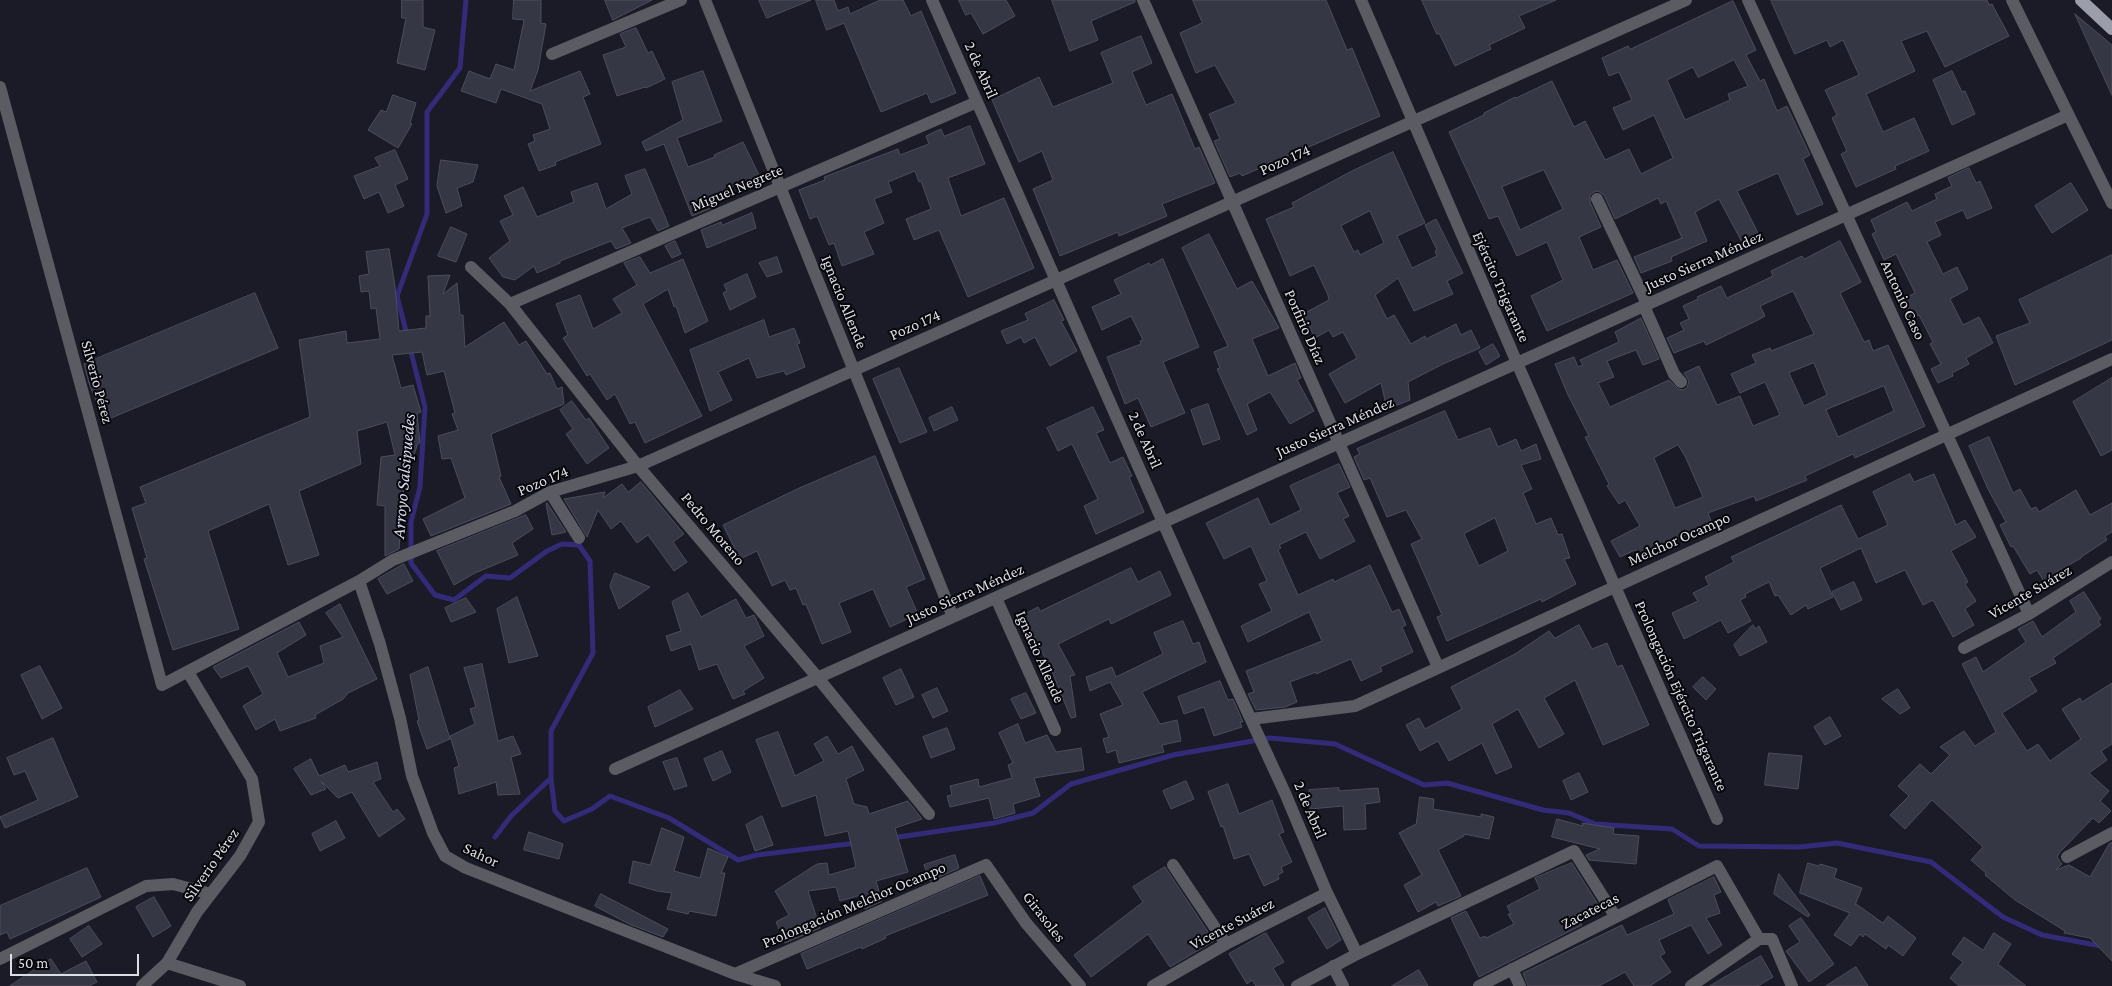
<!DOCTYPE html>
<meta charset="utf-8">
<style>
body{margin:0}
#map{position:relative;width:2112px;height:986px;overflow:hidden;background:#1a1b27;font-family:"Crimson Pro",serif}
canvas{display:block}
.scale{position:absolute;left:10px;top:954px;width:129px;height:22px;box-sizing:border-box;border:2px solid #dddde6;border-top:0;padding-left:6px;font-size:15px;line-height:18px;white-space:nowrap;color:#dddde6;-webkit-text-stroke:4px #06060b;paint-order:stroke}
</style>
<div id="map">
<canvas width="2112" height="986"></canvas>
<div class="scale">50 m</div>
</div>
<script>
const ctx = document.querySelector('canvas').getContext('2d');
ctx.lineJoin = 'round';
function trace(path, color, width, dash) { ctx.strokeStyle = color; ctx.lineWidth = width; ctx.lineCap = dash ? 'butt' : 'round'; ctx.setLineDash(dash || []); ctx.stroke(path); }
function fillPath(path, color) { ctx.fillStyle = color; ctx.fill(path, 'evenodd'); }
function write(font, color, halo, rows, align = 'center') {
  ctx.font = font + ' "Crimson Pro",serif'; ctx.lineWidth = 4; ctx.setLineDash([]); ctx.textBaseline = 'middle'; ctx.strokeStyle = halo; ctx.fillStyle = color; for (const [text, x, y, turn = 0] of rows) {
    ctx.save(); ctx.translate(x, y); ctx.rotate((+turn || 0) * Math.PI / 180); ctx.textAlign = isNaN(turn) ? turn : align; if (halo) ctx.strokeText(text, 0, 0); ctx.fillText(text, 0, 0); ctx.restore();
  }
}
const stream = new Path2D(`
 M407,335L397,296L427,214V112L460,68L466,0
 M410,348L425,407L420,487L411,522V563L435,595L454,600L486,576L510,578L547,551L562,544L579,545L590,561L593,653L551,731V778L511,816L495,837
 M551,778L555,811L564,821L592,809L610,796L669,818L738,860L757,855L856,843
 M892,838L994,823L1033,813L1071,784L1173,755L1270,738L1335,744L1424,785L1447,783L1543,810L1569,813L1595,824L1672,829L1699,846L1800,847L1837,843L1931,862L2003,917L2042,935L2112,948`);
const building = new Path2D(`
 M402,0H423V27L435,30L425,70L397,63L406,18H402Z
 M514,0H541V23L546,24L538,70L530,91L580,71L590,94L583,97L601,144L555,162L556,165L539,171L528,144L535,141L533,135L550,129L542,104L501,89L496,103L461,91L469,71L490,79L496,64L514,70L524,20L513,19Z
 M605,0H652L613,20Z
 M759,0H811L767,18Z
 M816,0H834L838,11L848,7L850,14L880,0H903L911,16L921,11L956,93L931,103L927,93L881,112L844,23L827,30Z
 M959,0H1006L1015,16L983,34L971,13L966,15Z
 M1052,0H1135V2L1091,21L1098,40L1070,51Z
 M1193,0H1326L1347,50L1352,48L1380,116L1242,176L1240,173L1230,177L1214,141L1220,139L1209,114L1236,103L1215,65L1196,73L1180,33L1202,23Z
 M1422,0H1556L1519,16L1525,28L1489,45L1491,49L1455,66L1439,33L1437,34Z
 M1771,0H1987L1989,5L1992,4L2009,36L1945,67L1927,31L1901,41L1915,71L1866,94L1883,132L1914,118L1929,151L1895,166L1896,169L1856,187L1841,154L1847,151L1832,118L1837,115L1825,90L1859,75L1843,40L1830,47L1827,40L1795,54Z
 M1733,1L1756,50L1746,55L1760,81L1764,79L1777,111L1787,106L1810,155L1803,159L1823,204L1797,215L1778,173L1737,191L1760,237L1743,244L1719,199L1695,212L1707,241L1671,257L1672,261L1641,273L1634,257L1682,238L1666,201L1661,204L1658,198L1615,219L1604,195L1598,191L1594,192L1590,195V202L1601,227L1579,237L1593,270L1617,260L1633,293L1547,331L1531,296L1563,280L1547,242L1517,256L1498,216L1489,219L1449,132L1484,115V113L1515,97L1516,98L1552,81L1574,127L1585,121L1605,160L1629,149L1641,174L1673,158L1654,115L1623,130L1613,108L1632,100L1619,72L1609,76L1602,58L1628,46L1630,49ZM1734,60L1748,86L1728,94L1730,100L1685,120L1667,80L1693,67L1698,77ZM1544,170L1563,209L1520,230L1502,187Z
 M2075,14L2112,45V95Z
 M636,28L648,53L652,51L665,79L646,88L645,87L617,96L603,55L626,47L620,34Z
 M1141,36L1152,63L1132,72L1146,105L1172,94L1195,149L1199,147L1215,183L1162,204L1167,216L1119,236L1118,232L1060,256L1033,189L1053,180L1042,151L1019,162L992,100L1039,77L1053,107L1113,83L1101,53Z
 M703,71L722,121L677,138L688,167L715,157L714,155L743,142L759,175L708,197L714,207L692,216L664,144L646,151L642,142L683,120L672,82Z
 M1952,71L1962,92L1965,91L1975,114L1952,125L1933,80Z
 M393,95L416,103L410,123L412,124L398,148L368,130L381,110L386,112Z
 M970,126L985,164L948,178L961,216L1004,198L1034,268L968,297L939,230L914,240L906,219L931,209L921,181L919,182L915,171L888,182L892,192L874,199L884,223L864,232L874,254L842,266L834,243L829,245L817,216L810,219L799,190L825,180L824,177L898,149L900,155L929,144L926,136L941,129L944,136Z
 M395,150L408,179L395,185L404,206L388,213L379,192L364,199L354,176L380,166L375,158Z
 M1393,152L1425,223L1397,236L1412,268L1437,256L1435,251L1437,250L1425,225L1436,219L1463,273L1447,281L1453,294L1414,311L1398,278L1375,295L1387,319L1394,315L1411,344L1425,336L1426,339L1456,324L1461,335L1471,330L1480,348L1443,364L1408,382L1410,400L1387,409L1381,383L1345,403L1329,374L1357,358L1343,332L1333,337L1329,330L1315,338L1303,314L1329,300L1328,295L1314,265L1290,276L1266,219L1294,207L1292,203L1352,171ZM1370,211L1384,243L1360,255L1358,250L1354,252L1341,226Z
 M441,160L478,165L473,182L457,188L462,206L446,213L437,186Z
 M1969,168L1976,183L1980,181L1992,208L1967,219L1963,210L1935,222L1941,235L1927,242L1943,274L1957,267L1968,289L1950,299L1963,325L1979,317L1993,343L1966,358L1969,364L1952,373L1953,376L1938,383L1931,369L1941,364L1930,344L1933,342L1919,315L1911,319L1901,300L1915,293L1896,254L1884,260L1872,234L1876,232L1871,220L1907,202L1912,211L1937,199L1935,194L1952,186L1948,178Z
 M645,169L669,226L658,231L650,217L622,228L631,243L616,249L611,241L560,261V263L537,273L534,266L515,280L503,277L489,258L510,241L500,221L513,215L504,196L523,187L537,217L574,202L571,192L597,183L606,209L632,194L625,176Z
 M2071,183L2088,210L2052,233L2035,206Z
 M752,213L756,228L707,248L701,230L721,222L722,225Z
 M451,227L467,234L456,262L438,256Z
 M1209,234L1237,289L1252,281L1279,328L1252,339L1268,376L1295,363L1301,378L1297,380L1314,411L1290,424L1270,392L1247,404L1257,430L1247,435L1217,369L1220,368L1214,352L1228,346L1182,248Z
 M675,241L681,254L672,258L665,246Z
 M1840,241L1861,282L1840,293L1864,342L1869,340L1873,351L1888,345L1925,426L1855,458L1853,454L1805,476L1807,480L1756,501L1754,496L1708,513L1713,526L1694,534L1693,531L1657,551L1655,548L1640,556L1635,550L1620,557L1611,541L1640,526L1625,500L1619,504L1607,486L1609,484L1585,437L1589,436L1568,395L1555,364L1574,357L1578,367L1583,365L1580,360L1619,342L1615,332L1641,318L1659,359L1643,365L1636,350L1607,361L1614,377L1598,383L1610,407L1669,380L1678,389L1683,390L1687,388L1689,381L1684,373L1699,366L1717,405L1740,396L1753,426L1780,415L1765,382L1740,393L1731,374L1756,363L1752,355L1770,348L1771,351L1814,334L1793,291L1760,306L1765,316L1758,320L1706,345L1704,341L1674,353L1667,338L1684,330L1680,323L1689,319L1683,306L1698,299L1697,297L1721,286L1727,298L1773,276L1771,271L1802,256L1804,259ZM1814,363L1827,395L1804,406L1789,373ZM1884,386L1894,411L1838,437L1826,410ZM1678,445L1685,456L1703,497L1675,508L1654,458Z
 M389,249L395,286L399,331L426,328V316H430L428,276L450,275L443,294L457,283L460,315H463L465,347L504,322L519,345L526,341L547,374L550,373L557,389L562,387L564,404L491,434L501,476L499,477L511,504L431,536L423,519L465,498L451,458L442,459L438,436L458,430L452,414L455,413L444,371L427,375L422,352L392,355L401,388L413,385L421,412L417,413L420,443H418L404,485L399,549L385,556V506L377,505L381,457L395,455L387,422L357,431L361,464L299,491L319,555L288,565L269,504L208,531L239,629L173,650L144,559L147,558L132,508L146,503L140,487L310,417L299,340L346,331L347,343L380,339L376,308L371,309L369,291L361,292L359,276L369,274L366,252Z
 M2112,255V340L2015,385L1996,336L2030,323L2019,300Z
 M640,257L650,273L683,259L708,321L685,333L676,306L674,307L668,289L643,304L702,416L645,443L635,422L630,424L615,394L607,400L590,374L587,376L563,338L568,335L556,304L580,295L593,329L622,313L613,299L637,285L624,263Z
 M777,257L782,272L767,277L759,263Z
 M1163,259L1199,347L1163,362L1185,413L1151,427L1138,398L1125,404L1107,357L1141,344L1140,341L1143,340L1131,316L1102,330L1092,307L1121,294L1114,280L1149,263L1150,265Z
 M747,274L756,297L730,310L723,293L727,291L724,285Z
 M255,293L278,348L104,421L89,383L84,364Z
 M1054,300L1064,320L1061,321L1077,351L1050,366L1035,337L1024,343L1021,337L1007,344L1001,331L1028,320L1025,314Z
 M764,320L769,337L794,328L800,343L797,344L805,367L786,375L784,371L757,378L749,358L718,372L732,400L710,411L690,350Z
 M1493,344L1500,356L1486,365L1479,352Z
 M899,368L927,432L900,443L873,379Z
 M2112,378V450L2101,456L2073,402Z
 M572,401L586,420L589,418L609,448L587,464L566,434L573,429L560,410Z
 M1208,404L1220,439L1203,445L1191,410Z
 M952,407L958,420L934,431L929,418Z
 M1093,407L1104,430L1096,433L1110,463L1123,457L1132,476L1129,477L1144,512L1096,534L1084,506L1098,499L1072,444L1058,451L1047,428Z
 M1445,411L1458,440L1490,428L1498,447L1516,439L1521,451L1536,444L1541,459L1521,465L1532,489L1523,493L1536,524L1551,518L1558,535L1562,534L1570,558L1564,559L1576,584L1542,602L1541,599L1447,641L1437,617L1442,615L1411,544L1422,539L1406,510L1387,517L1370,478L1364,480L1354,457L1360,454L1357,449ZM1495,518L1508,551L1479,566L1464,534Z
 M1989,437L2013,493L2020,489L2031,509L2036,507L2039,512L2076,490L2090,515L2112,503V532L2105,536L2107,540L2081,557V558L2055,573L2057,576L2045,583L2037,570L2030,574L2013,546L2011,547L2000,525L2006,522L1988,489L1969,446Z
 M875,456L925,579L906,587L918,614L890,627L873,589L839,603L851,632L822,644L806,604L803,605L796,588L790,590L785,580L772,586L757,551L740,559L723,525L797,489Z
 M1339,464L1350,487L1337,493L1349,516L1343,519L1355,541L1320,559L1306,532L1279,545L1281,548L1278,550L1298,595L1333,579L1334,582L1370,565L1392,612L1399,609L1406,625L1402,627L1413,652L1380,667L1382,671L1361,681L1351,659L1316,674V672L1290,682L1297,702L1285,707L1256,710L1248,694L1254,692L1246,671L1322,641L1309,612L1248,642L1241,626L1272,611L1259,584L1267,581L1251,546L1224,559L1206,523L1258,498L1270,525L1301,510L1290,486Z
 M1910,474L1914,482L1934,474L1956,525L1965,520L1976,537L1951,551L1968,582L1965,584L1976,601L1965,609L1974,625L1953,637L1933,600L1923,605L1905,570L1876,583L1861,548L1820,568L1833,597L1808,609L1806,605L1791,615L1778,595L1775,596L1769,582L1745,594L1746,597L1740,600L1751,621L1728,633L1721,620L1684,639L1672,613L1698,601L1693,593L1709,585L1705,577L1734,562L1731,557L1841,505L1858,539L1888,525L1873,492Z
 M641,482L684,534L673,542L687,562L674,571L648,535L637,543L621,521L611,529L598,510L587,537L564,499L605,492L603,498L622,484L628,492Z
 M547,503L566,532L552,535L546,504Z
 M526,515L533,529L512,543L518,555L475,573L454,585L437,551Z
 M404,564L413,581L387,594L378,579Z
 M1131,568L1138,582L1160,571L1171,595L1111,624L1109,619L1058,644L1075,675L1070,676L1076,717L1071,718L1051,669L1030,630L1027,631L1019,617L1038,607L1040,611Z
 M615,573L650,587L619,609L610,586Z
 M1854,582L1862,600L1841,610L1832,592Z
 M2084,592L2101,619L2098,621L2101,625L2053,658L2056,663L2029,678L2037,691L2002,713L2027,751L2038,744L2050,761L2081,739L2062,709L2080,698L2082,702L2112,683V744L2101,751L2107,760L2089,773L2109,791L2100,801L2111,811L2099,823L2093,818L2060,852L2057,857L2062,864L2056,870L2069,865L2090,877L2109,844L2112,842V961L2090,938L2064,933L2065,931L2015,900L1985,875L1986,873L1971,860L1983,847L1932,800L1905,829L1890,815L1909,796L1898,786L1920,764L1931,774L1950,755L1940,747L1964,731L1975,746L1996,732L1962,664L1976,657L1983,672L2026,642L2018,629L2033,621L2042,637L2076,612L2070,601Z
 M688,593L701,617L736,599L746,618L754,615L764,636L744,646L764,678L743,691L745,694L733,699L717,664L699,670L691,644L671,651L666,636L681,631L672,602Z
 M517,597L538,656L509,663L497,609Z
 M466,598L476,612L451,622L445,608Z
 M340,604L377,679L348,693L343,699L315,715L316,718L280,731L275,719L256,730L243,706L263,694L248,666L221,678L213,667L299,622L306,635L277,653L288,677L324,663L320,646L343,637L326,613Z
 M1183,621L1193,644L1199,642L1206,662L1142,692L1160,724L1177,720L1181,741L1162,745L1164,752L1119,763L1116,750L1107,753L1103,739L1109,737L1100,714L1123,705L1110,682L1090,691L1086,677L1112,667L1116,677L1163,654L1154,633Z
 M1579,625L1592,649L1607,643L1617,667L1622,665L1649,725L1603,745L1575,680L1544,698L1564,734L1539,748L1518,709L1492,724L1512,767L1496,774L1482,743L1449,761L1438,741L1420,751L1406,725L1419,718L1425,729L1462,709L1451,687L1515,654L1549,631L1555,638Z
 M1753,625L1755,629L1759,626L1767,642L1740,656L1734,645Z
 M482,664L498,741L513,736L521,754L511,757L520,794L498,795L496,782L459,794L454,768L459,766L450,736L475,724L470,709L476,707L464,668Z
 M40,666L62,708L42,719L21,675Z
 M428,667L450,739L427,749L417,721L419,720L410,675Z
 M901,669L914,697L896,705L883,678Z
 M1703,677L1716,689L1706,700L1693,687Z
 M1220,681L1228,700L1233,699L1243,722H1240L1242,727L1214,736L1204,707L1184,714L1178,697Z
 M937,688L948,711L933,718L922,695Z
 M1898,689L1910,708L1900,714L1882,699Z
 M680,690L693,709L655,727L648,707Z
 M1026,693L1036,713L1021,719L1011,699Z
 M1830,717L1841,736L1825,745L1814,727Z
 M1018,724L1025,743L1047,735L1056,752L1081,748L1084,770L1034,778L1040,796L1013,804L1015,813L994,819L989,798L950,807L947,796L952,795L950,786L978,779L979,787L1012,778L1008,765L1013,763L999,733Z
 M947,728L955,749L931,758L923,737Z
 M778,732L795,776L824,761L814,744L827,736L838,754L852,746L864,770L846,779L854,804L867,807L869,814L908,801L922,819L895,828L908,872L876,881L882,901L865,909L861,895L840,901L836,887L808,891L820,928L785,943L776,922L789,915L775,891L817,864L827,863L829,875L856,867L848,831L825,836L816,795L782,807L756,740Z
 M53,738L78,797L5,828L0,817L38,800L25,771L14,775L7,758Z
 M722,751L731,772L713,781L704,759Z
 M1769,753L1802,756L1798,789L1765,785Z
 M677,758L687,786L674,790L663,762Z
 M311,759L319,776L345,765L348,772L377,762L381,779L373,782L393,812L397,809L405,819L379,837L352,792L338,798L321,781L326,789L311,795L294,769Z
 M1579,773L1588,792L1571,800L1563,781Z
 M1186,781L1194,799L1171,809L1163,791Z
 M1228,784L1239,814L1272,800L1284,832L1279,834L1292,862L1281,867L1283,872L1278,875L1279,879L1264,886L1249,854L1234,859L1223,826L1221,827L1208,792Z
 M1339,788V791L1378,788L1380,802L1365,804L1366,829L1344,830L1343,806L1310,809L1309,790Z
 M1420,797L1434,799L1433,809L1481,817V814L1494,817L1489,839L1464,834V836L1438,850L1461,896L1438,906L1436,902L1418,912L1404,885L1422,875L1399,833L1416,824Z
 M762,816L773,845L755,851L746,825Z
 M1557,819L1583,826L1582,823L1614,828L1613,834L1639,836L1636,864L1589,860L1586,855L1600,849L1552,837Z
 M336,821L345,838L320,851L312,834Z
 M662,828L684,837L674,871L700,878L708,848L728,857L721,873H725L716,916L689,911L688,914L667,909L672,893L657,891L629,883L633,861L650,865Z
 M529,832L563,844L559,859L524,850Z
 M955,855L959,868L930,881L924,865Z
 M1572,863L1599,906L1578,917L1582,925L1479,977L1451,918L1466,911L1480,938L1485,936L1486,938L1514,924L1508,914H1511L1507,906L1540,889L1535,878Z
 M1808,863L1819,866L1820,864L1837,869L1834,878L1862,888L1855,905L1856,904L1883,923L1888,916L1916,938L1903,956L1888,945L1886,949L1865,934L1863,937L1860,934L1851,946L1834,935L1850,913L1800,893Z
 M1165,867L1214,941L1170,967L1148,934L1091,977L1074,955L1143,902L1133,887Z
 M87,868L101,897L10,939L7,932L0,935V906Z
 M1779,874L1810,915L1808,917L1774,894Z
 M980,876L988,895L885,936L886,938L862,949L861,947L807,969L801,954Z
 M1714,877L1721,892L1714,895L1720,913L1706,918L1722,945L1708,954L1691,925L1659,940L1665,953L1660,956L1671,972L1650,986H1634L1625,972L1599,986H1528L1523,973L1622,925L1627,935L1674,914L1668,900Z
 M601,894L668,929L663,937L629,924L595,906Z
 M154,897L171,926L153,937L136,907Z
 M1325,908L1341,940L1327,949L1308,918Z
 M1801,918L1834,964L1809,982L1786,951L1800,942L1789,926Z
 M89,926L102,944L82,957L70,939Z
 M1266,933L1284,962L1273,968L1284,986H1256L1252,980L1247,984L1229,954Z
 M1994,933L2011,944L1998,964L2026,986H1959L1950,978L1963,962L1952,954L1964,937L1983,950Z
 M1761,956L1773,977L1758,986H1710Z
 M51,959L61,974L86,961L97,982L89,986H10Z
 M1856,967L1868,986H1826Z
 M1419,970L1428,986H1392Z`);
const minor = new Path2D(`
 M705,0L953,617
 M932,0L1235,685L1285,793L1327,893L1357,954
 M1143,0L1438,667
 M1361,0L1517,363L1717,819
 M1748,0L2029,614
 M2012,0L2112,203
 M552,54L681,0
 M0,87L162,685L359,581L393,560L515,511L550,492L638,466L1686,0
 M1597,199L1647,304
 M471,267L510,304L638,466L818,678L929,814
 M510,304L977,102
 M1644,306L1674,374L1681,382
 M550,492L579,538
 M359,581L380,644L400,718L412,776L433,833L445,856L466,868L735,974L775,986
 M996,598L1055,730
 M1964,648L2029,614L2112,562
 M1251,719L1355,706L2112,359
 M615,769L2068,115
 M2067,857L2112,833
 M1173,865L1226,944
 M0,959L146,886L173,884L211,894
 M167,963L240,986
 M1333,966L1343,986
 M1512,969L1520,986
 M735,974L986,865L1026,923L1080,986
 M142,986L167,963L197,912L240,856L259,822L252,779L188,672
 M1153,986L1226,944L1327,893
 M1297,986L1357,954L1574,851L1615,916
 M1479,986L1717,866L1759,939
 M1691,986L1759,939H1772L1792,986`);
const major = new Path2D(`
 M2081,0L2112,29`);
const streetNames = [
 ["2 de Abril",981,70,66],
 ["Pozo 174",1285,160,-24],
 ["Miguel Negrete",737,188,-23],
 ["Justo Sierra Méndez",1704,261,-24],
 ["Ejército Trigarante",1501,287,66],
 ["Antonio Caso",1903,300,65],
 ["Ignacio Allende",844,302,68],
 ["Pozo 174",915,325,-24],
 ["Porfirio Díaz",1305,327,66],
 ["Silverio Pérez",97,382,75],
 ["Justo Sierra Méndez",1335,427,-24],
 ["2 de Abril",1145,440,66],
 ["Pozo 174",543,481,-23],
 ["Pedro Moreno",713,529,50],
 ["Melchor Ocampo",1679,539,-24],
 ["Vicente Suárez",2030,592,-30],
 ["Justo Sierra Méndez",965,594,-24],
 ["Ignacio Allende",1040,657,66],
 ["Prolongación Ejército Trigarante",1681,696,66],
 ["2 de Abril",1310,810,67],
 ["Sahor",481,855,25],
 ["Silverio Pérez",211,865,-55],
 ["Prolongación Melchor Ocampo",854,905,-23],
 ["Zacatecas",1590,911,-27],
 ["Girasoles",1044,917,52],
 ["Vicente Suárez",1232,924,-28]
];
const waterNames = [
 ["Arroyo Salsipuedes",404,476,-85]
];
trace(stream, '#332b78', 5);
fillPath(building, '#363745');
trace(building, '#4c4d5c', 1);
trace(minor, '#5b5c63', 12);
trace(major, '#9b9dab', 12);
write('16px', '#dddde6', '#06060b', streetNames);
write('italic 18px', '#d8daf1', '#06060b', waterNames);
</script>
